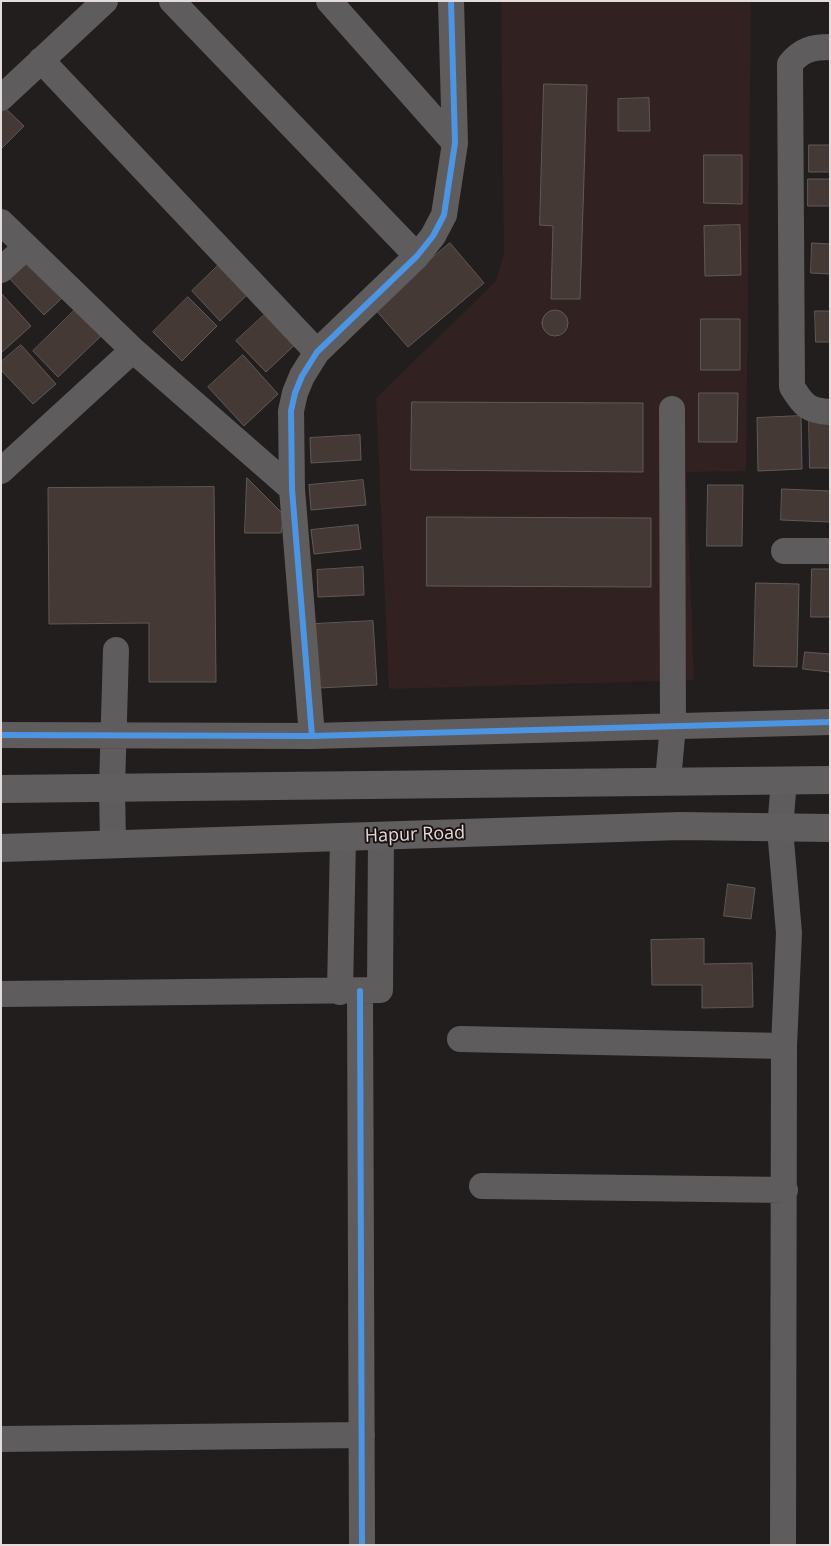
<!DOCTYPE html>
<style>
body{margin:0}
#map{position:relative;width:831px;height:1546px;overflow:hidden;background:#231e1e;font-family:"Open Sans",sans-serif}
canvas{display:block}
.frame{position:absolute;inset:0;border:2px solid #e4dcdc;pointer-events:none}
</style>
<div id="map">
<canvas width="831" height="1546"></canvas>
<div class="frame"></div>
</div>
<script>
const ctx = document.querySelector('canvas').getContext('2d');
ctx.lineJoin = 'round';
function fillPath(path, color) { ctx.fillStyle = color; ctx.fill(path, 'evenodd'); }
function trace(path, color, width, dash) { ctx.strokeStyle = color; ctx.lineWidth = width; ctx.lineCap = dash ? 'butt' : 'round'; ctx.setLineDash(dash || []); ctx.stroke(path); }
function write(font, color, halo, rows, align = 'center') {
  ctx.font = font + ' "Open Sans",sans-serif'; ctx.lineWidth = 4; ctx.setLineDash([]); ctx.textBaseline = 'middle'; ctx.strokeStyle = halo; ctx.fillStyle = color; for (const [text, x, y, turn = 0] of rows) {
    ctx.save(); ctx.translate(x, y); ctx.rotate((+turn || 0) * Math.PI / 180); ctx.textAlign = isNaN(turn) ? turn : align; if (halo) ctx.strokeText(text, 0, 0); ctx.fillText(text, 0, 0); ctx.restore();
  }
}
const built = new Path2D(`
 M501,1H751L746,471L686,472L694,680L389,689L376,398L496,281L504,253Z`);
const building = new Path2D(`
 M544,84L587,85L580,299H551L553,226L540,225Z
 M649,98L650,131H618V99Z
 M1,104L24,126L1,149Z
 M809,145H830V172H809Z
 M704,155H742V204L704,203Z
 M808,179H830V206H808Z
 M740,225L741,275L705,276L704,226Z
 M450,243L484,283L408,347L374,308Z
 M812,243L830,244V274L811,273Z
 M227,257L255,287L220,321L192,291Z
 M27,261L62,298L44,315L9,278Z
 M1,293L31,326L1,353Z
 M188,297L217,326L182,361L153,332Z
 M273,307L302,338L266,372L236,341Z
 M76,309L102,335L58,377L33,351Z
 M542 323a13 13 0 1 1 26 0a13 13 0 1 1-26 0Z
 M815,311H830V342H816Z
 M701,319H740V370H701Z
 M21,345L56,384L33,404L1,370V362Z
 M243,355L278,394L244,426L208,387Z
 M699,393H738L737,442H699Z
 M412,402L643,403V472L411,470Z
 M801,416L802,469L758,471L757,418Z
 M809,417H830V468H810Z
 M360,435L361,460L311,463L310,438Z
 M247,478L284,515L281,533H245Z
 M363,480L366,505L311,510L309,485Z
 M708,485H743L742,546H707Z
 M214,487L216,682H149V623L49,624L48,488Z
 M782,489L830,491V522L781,520Z
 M427,517L651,518V587L427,586Z
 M358,525L361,549L314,554L311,530Z
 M363,567L364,595L318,597L317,570Z
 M812,569H830V617H811Z
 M756,583L799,584L797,667L754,666Z
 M373,621L377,685L319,688L315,624Z
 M805,652L830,654V672L803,669Z
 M728,884L755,888L751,919L724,916Z
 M704,939V964L752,963L753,1007L702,1008V985H652L651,940Z`);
const minor = new Path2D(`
 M172,1L417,256
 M329,1L455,143
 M830,47C812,47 801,50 790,64L792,387C803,405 808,411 830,412
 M41,60L317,352
 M1,98L105,1
 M1,222L133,350L292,489
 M1,270L26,247
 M1,471L133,350
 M784,551H830
 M1,735L312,736L830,722
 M312,736L292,489L291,411L295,393L302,376L317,352L417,256L433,236L444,215L455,143L451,1
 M668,781L673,725L672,409
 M113,844L112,788L116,650
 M360,991L362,1545
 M340,992L343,837
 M1,994L380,990L381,836
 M460,1039L784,1046
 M482,1186L785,1190
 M1,1439L362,1435
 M783,1545L784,1046L789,933L780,829L784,780`);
const major = new Path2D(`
 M1,789L830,780
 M1,848L680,826L830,828`);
const cycleway = new Path2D(`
 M1,735L312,736L830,722
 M312,736L292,489L291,411L295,393L302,376L317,352L417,256L433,236L444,215L455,143L451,1
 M360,991L362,1545`);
const streetNames = [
 ["Hapur Road",415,835,-2]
];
fillPath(built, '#312121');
fillPath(building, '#453936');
trace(building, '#5e5a59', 1);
trace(minor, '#5e5c5d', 26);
trace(major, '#605e5e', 28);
trace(cycleway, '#4d94e3', 6);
write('18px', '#e4dcdc', '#1d1212', streetNames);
</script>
